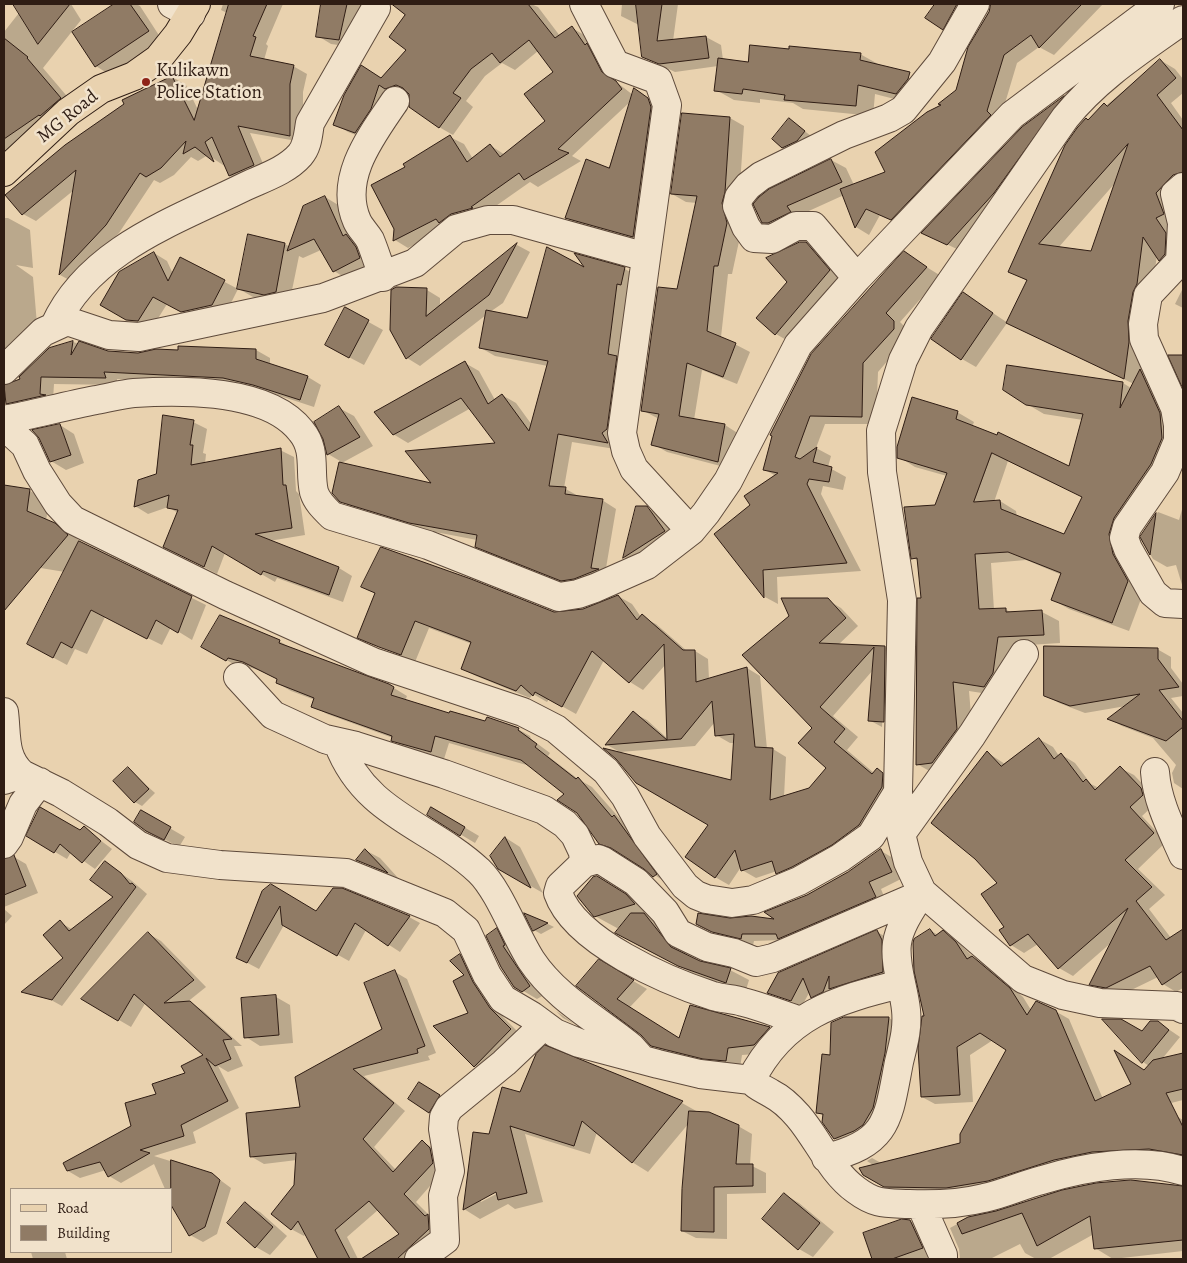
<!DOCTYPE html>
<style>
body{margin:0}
#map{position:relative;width:1187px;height:1263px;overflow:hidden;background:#e9d2af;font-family:Alegreya,serif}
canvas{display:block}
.frame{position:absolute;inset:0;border:5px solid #2f1d14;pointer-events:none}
.legend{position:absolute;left:10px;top:1188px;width:162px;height:65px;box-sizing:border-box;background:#f1e2cb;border:1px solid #a39382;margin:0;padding:6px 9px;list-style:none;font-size:15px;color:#2f1d14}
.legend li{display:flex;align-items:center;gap:10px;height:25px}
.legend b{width:25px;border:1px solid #a39382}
</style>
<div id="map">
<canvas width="1187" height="1263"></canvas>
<div class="frame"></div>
<ul class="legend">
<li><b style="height:6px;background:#e9d2af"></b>Road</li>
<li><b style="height:14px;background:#907b65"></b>Building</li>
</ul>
</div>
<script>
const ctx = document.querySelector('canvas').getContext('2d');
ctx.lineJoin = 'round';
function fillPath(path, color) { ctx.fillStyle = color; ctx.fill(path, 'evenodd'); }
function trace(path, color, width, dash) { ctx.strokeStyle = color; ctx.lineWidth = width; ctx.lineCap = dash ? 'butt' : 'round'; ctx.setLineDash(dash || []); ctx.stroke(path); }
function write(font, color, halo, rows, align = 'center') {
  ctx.font = font + ' Alegreya,serif'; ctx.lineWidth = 5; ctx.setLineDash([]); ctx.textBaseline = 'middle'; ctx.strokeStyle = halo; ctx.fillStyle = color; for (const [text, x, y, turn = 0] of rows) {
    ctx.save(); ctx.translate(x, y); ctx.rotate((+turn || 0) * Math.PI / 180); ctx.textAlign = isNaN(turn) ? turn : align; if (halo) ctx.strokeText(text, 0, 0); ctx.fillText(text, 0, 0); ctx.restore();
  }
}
const shadow = new Path2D(`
 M26,4H71L81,20L43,68L77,108L4,171V32Z
 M117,4H136L140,6L162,40L110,75L96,66L73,33Z
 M223,4H283L266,44L268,46L264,60L293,66L307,74L303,92V142L250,133L267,173L243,183L230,176L226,167L208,155L198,161L191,157L174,175L160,183L154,180L119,233L73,282L60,275L74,190L36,221L23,214L172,77L186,85L198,110L227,13L221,10Z
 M322,4H370L353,47L331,44L318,36Z
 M394,4H531L538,7L560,36L572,28L586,36L600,52L615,81L633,95L634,89L666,110L651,247L584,228L566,218L609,169L631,101L572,156L581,161L538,187L530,182L483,215L448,227L408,248L395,240L407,168L450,137L464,144L473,159L490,145L505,155L547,122L554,72L538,51L515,70L502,63L485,76L466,101L473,107L453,135L439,127L410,93L400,96L369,140L348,132L335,124L382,79L408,50L407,15Z
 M622,4H678L673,41L706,37L721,45L723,60L750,63L860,54L878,64V66L896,70L914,81V104L875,94L873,116L803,109L793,103L760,99V103L734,100L716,90L718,66L675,72L643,57L639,25L621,16Z
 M992,4H1103L1054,55L1039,47L1017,63L1000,120L905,227L880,215L869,235L856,227L844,195L800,215L778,231L763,222L831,160L846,168L854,185L887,172L957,91L970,48Z
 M1160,60L1175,69L1183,79V93L1171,103L1183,120V181L1145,154L1176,213L1175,268L1160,260L1157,255L1141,370L1156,379L1176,423L1130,528L1144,591L1129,631L1069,609L1053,600L1062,575L1026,560L991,563L994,610L1005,609L1012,613L1042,612L1059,621L1060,643L1014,646L1001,696L969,691L973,739L933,773L917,764L923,600L919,561L913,558L947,476L915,467L899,457L957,412L974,422L972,427L1070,468L1083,420L1044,414L1027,404L1008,366L1123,383L1131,388L1134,384L1007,323L976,367L962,359L964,294L1008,323L1027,281L1010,271L1088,121ZM1116,182L1092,253L1058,248ZM1008,461L1083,497L1065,535L1017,517L1016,511L1000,501L994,502Z
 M1064,97L1073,103L959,250L923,233L1023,128Z
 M730,118L744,126L739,200L741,232L732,274H728L721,337L750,352L737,384L702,370L694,420L725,425L739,434L732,469L667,452L653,444L659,419L642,410L678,291L697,203L686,202L672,194Z
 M789,119L811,136L804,144L790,151L783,147Z
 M325,197L340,206L374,267L349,280L334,271L321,250L303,258L299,256L290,300L279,302L253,297L239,289L285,244L290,247Z
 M4,218H8L30,230L33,268L16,265L33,277L39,348L10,354L4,350Z
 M805,243L825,254L848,281L795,345L776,334L757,318L789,282Z
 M517,245L530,252L503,303L490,312L527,319L588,271L625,269L639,277L621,450L572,442L564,488L580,497L602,500L616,509L605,574L576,588L491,554L476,546L477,540L425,530L356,510L341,501L333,493L340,461L328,454L339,408L354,416L373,446L340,464L434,485L497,444L471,408L408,443L393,434L465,363L479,371L495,400L502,395L516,403L532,425L548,366L495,356L481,348L486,315L420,366L407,358L427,290L440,298V306Z
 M154,253L167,261L173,274L181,259L238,289L226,313L196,319L167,304L152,328H141L101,305Z
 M904,253L941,276L900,322L908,330V337L878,372L876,424H825L816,448L831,456L828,467L846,477L843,490L823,486L821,494L861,571L777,577L778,604L765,597L716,534L752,505L776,476L765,470Z
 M1183,288V308L1175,304Z
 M345,309L383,330L364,365L341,353Z
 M73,342L107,352L138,354L179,351V348L256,350L270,358V365L308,377L321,385L314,407L268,392L237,385L117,379L118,385L54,384L53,400L21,411L7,403L4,386L21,380L50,349Z
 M193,422L207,429L203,453L206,454L205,464L280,450L294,457L296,491L299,494L305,535L269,541L339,568L352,576L343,602L277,578L275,582L225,553L217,574L178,554V513L168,507L148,514L135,506Z
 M60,425L74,434L84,463L66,470L51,461Z
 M4,486L30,491L49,501L46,521L74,536L82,543L206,605L192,640L171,627L162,645L105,617L87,654L75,649L67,665L43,652L65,572L4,562Z
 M1183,506V588L1176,565L1167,567L1153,559L1143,542V534L1158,512L1179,520Z
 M637,508H647L662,516L679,540L639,566L625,558Z
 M363,586L554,613L583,610L618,596L632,604L641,617L656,624L687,651H695L708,659L709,679L747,668L760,676L767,749H773L786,757L784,797L810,789L828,768L813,728L743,655L827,600L841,608L858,626L838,645L885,647L899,655L897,729L885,728V703L883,709L882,727L869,720L873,670L833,716L858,737L847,750L874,773L877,770L890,778L873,833L790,881L777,871L756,878L742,870L741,867L729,885L715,877L710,824L732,782L734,743H730L716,735L715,722L695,746L620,752L607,745L633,713L647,720L668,739L666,664L643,690L630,682L604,660L576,714L549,699L547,702L533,694L530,698L476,676L462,669L472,644L429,628L415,662L358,637L376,594Z
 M279,641L293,649L389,685L407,696L405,701L450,715L516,728L530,736L531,739L550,753L548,756L578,779L592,787L622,821L628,825L668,884L624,854L600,843L566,794L530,766L449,743L444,759L406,748L392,740L393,738L327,714L313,706L315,700L291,691L277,683L279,680L258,670L242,665L240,668L203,646Z
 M1157,649L1171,657V668L1183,684V696L1171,698L1183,713V789L1174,783L1172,773L1176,765L1153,738L1122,726L1109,719L1126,706L1085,713L1059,703L1045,695Z
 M1039,739L1053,747L1059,756L1062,755L1075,763L1091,784L1099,788L1120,768L1134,775L1155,797L1156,803L1142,816L1166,842L1138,869L1165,895L1149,909L1171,938L1180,932L1183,934V988L1176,992L1163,984L1158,977L1121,995L1104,992L1091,984L1113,941L1073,976L1059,968L1038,944L1024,953L1011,945L998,884L988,753L1005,764Z
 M128,769L155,793L142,806L135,802Z
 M432,808L479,836L475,843L428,815Z
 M142,812L185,837L179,847L147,830Z
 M84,828L112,849L95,869L71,852L67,859L28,836L85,835Z
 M506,838L520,847L543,893L499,868Z
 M365,850L380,858L399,879L357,860Z
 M881,851L893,858L903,878L881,889L887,904L782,940L754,941L753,945L725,938L710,931L730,920L780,921Z
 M14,857L26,864L38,893L4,907V861Z
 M105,862L132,881L147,894L62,1006L51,1000L34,984L65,959L60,922L73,930L115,897Z
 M619,890L648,908L656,916L651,918L663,925L688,956L700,962L730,970L749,980L745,993L698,976L635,943L621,927L617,928L595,916Z
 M263,892L317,912L409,917L420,923L400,952L366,930L349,961L284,925L259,969L238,958Z
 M4,909L12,916L4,925Z
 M526,915L548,924L554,927L541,934L534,930Z
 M497,930L511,938L544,995L537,999L515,986Z
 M930,930L938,935L943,932L956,940L974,958L986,965L1023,997L1031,1010L1055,1011L1069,1019L1103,1099L1132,1084L1149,1066L1143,1062L1105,1020L1142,1033L1158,1022L1180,1037L1162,1059L1183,1054V1100L1147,1109L1176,1116L1183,1120V1159L969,1194L891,1191L866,1177L873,1165L867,1161L872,1158L881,1163L962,1144L1007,1049L993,1040L970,1055L973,1102L935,1104L922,1097Z
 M877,932L888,938L893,978L823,1003L812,997L810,991L802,1006L769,992Z
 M149,934L161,941L206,987L186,1003L190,1002L202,1010L242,1046H234L243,1066L228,1072L218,1066L239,1108L193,1132L196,1143L154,1156L212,1174L231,1188L217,1234L203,1242L190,1235L177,1212L173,1210L171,1189H165L154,1164L121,1183L109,1176L106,1170L80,1178L68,1171L132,1126L158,1095L186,1074L205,1056L146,1002L131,1027L83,999Z
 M460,955L473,963L486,990L503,1017L523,1037L488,1074L475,1066L435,1027L470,1014L466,975Z
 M599,961L647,989L630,1007L680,1040L691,1006L770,1028L783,1036L768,1053L742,1055L740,1068L666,1053L652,1045L641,1034L578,985Z
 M395,972L407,979L436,1053L428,1056L430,1060L364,1076L405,1111L374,1147L396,1170L423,1142L435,1149L444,1170L416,1202L429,1215L440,1222L416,1259H363L401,1234L378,1210L347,1237L358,1259H319L306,1233L304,1236L291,1229L297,1160L264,1164L252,1157L384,1029Z
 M276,997L290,1005L293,1043L260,1046L246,1037Z
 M556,1011L562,1015L574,1024L563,1018Z
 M844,1018H889L903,1026L886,1116L848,1146L835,1139L824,1116L817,1112Z
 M546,1047L682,1103L698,1112L738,1126L752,1134L750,1165L766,1173V1193L727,1194V1239L696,1238L682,1231L689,1123L648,1172L632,1162L597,1132L590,1154L525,1134L543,1202L515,1209L508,1204L480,1219L464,1209L474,1134L490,1136L521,1094ZM501,1188L502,1191L481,1202V1199Z
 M426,1087L446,1100L436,1116L410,1099Z
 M1131,1181L1183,1187V1251L1113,1259L1095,1248L1094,1234L1049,1259H1036L1025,1253L1020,1244L990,1259H960L959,1249L950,1228L968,1218L1096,1184Z
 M784,1194L799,1203L834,1232L813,1257L799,1249Z
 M245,1204L260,1212L287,1236L270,1255L256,1247Z
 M910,1221L923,1228L935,1255L924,1259H874L865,1234Z
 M31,1252H65L67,1259H33Z`);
const building = new Path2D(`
 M13,4H70L38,44Z
 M114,4H130L149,31L95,67L72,32Z
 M229,4H267L253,36L256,37L250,56L294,65L290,84V136L238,126L254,165L229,176L212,137L205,142L214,162L195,147L183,154L186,141L161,168L146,177L140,173L106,225L59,275L76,170L22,215L5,195L65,145L124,104L122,100L172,76L194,120Z
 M321,4H347L339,40L316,37Z
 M392,4H528L555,38L572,26L585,45L587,43L602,72L616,81L622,89L558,149L569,153L524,180L519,173L471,207L473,208L451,214L439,223L436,219L393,241L394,229L371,185L405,167L403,164L450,135L467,162L490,144L500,157L545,121L524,94L553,72L529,40L500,63L492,53L471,69L453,93L461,98L439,128L409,107V94L403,88L396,85L385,89L379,85L371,109L355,133L333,125L344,95L361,65L381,78L406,50L389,37L405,15Z
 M636,4H662L657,41L706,36L709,58L659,64L642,57Z
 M935,4H957L943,30L925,18Z
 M991,4H1082L1039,48L1031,35L1004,55L987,111L991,115L891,220L866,209L855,228L840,189L885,172L875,152L927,112L941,105L938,104L956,90L968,47L989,12Z
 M4,38L28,57L27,58L61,98L40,116L39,115L4,139Z
 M750,45L789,49V46L861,53L860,60L910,72L908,79L896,94L858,85L856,106L784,100L785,95L743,89L742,94L714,91L718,58L748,62Z
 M1160,59L1176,78L1157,95L1183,130V172L1173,175L1156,193L1164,214L1156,218L1166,233L1165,254L1159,261L1143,237L1137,284L1133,292L1128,321L1129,342L1124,379L1006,323L1027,280L1008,272L1065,145L1077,128L1086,118L1088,120L1104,103L1107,106ZM1128,144L1091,251L1039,244Z
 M634,88L648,98L651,107L633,237L565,218L586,159L609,168Z
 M1064,96L994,193L947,245L921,233L1022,127Z
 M682,113L730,117L725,192L722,203L727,223L718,266H714L707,331L736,343L723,377L687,363L679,416L725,424L718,462L651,445L659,414L641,411L658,287L677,289L697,196L671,194Z
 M789,118L805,131L797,141L782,148L772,139Z
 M831,159L842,182L787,206L791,212L768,223H762L753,204L759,197L769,189Z
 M325,196L343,236L346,234L356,247L360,258L333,272L314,239L287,251L303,206Z
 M248,234L285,243L276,292L264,295L237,289Z
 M800,242H806L830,270L775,335L756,318L787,282L766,258Z
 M517,243L489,295L406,359L390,330L391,290L396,287L427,288L426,316Z
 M547,247L584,267L574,253L625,267L621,285L617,284L608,354L617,356L607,429L602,433L608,443L558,434L549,486L566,487L565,494L603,499L591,568L599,569L574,579L561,581L475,547L477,535L409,523L340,502L332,493L339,462L431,483L405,451L495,443L461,398L393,435L374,412L465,361L488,404L502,394L529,431L548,361L479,348L486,310L527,318Z
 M904,251L927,267L886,313L894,321V329L863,363L862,417L810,416L795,457L800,459L817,447L813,462L832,467L829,482L809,479L807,484L847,563L763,570L764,598L714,534L750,505L744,496L778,473L763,470L772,436L770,435L811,354Z
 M154,252L168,281L180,257L225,280L212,305L181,312L153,297L138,321L126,320L100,305L119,272Z
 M963,292L993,313L961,360L931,339Z
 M345,307L369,320L349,358L325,345Z
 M73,341L71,355L79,341L108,351L138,353L156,349L178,350V346L256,349V359L308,376L300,400L253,385L223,378L104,372L106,378L41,377L40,394L46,395L6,404L4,385L20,379L19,377L49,348Z
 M1168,355H1183V386H1182Z
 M1007,365L1123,382L1120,408L1140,369L1160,413L1162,438L1151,464L1114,518L1109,534L1113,554L1128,581L1112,623L1051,600L1061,573L1008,552L975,554L979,609L1006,608V612L1042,610L1044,635L998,637L993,673L984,687L953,682L957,729L932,763L916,765L917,598H921L917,558L911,559L904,507L935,505L947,473L897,458V447L912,397L958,411L956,419L997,435L998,432L1069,466L1083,414L1026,405L1003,390ZM992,453L1082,497L1064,534L1001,509L1000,500L974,502Z
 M339,406L360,437L327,455L323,439L314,422Z
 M163,415L194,420L190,445H193L191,465L281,448L283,485H286L292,528L255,534L339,567L329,595L263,571L261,575L212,546L204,567L163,547L178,510L167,508L169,495L134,507L138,480L156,474Z
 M60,424L71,455L50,462L39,438L32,430Z
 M4,485L30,489L27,511L55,523L68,535L4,611Z
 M636,506H647L665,531L623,558Z
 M1156,513L1150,555L1140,537Z
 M79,541L192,596L178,633L156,620L147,639L91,610L72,648L61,642L53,658L27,644Z
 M381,547L471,579L554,612L583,609L618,595L637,620L642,614L683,650H695L696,682L747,667L755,747L773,748L770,800L809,788L826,768L798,743L812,728L742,655L789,616L781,598H828L846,618L819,643L885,646L884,722L868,721L874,647L820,707L845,729L834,742L872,774L877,768L883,773L882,787L859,825L832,845L792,867L776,874L772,861L741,871L735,850L715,878L685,857L708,825L636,783L616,759L603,748L731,780L734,734L715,736L712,701L681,739L605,745L633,711L667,740L664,644L629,683L592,651L562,707L535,692L533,696L521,685L516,691L461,669L471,642L415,621L401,655L379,647L357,638L375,593L361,587Z
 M220,615L280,640L279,643L389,684L394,687L391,695L449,713L450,711L485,721L487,717L519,728L518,730L537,744L535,747L576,779L578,777L612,817L614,815L657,874L653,877L644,869L611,848L599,844L577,813L557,800L564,794L521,760L435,736L431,752L391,741L392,736L311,707L314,698L276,683L277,679L243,662L228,658L226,661L201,647Z
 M1044,646L1158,648V659L1179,687L1159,690L1183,721V727L1166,741L1107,719L1140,694L1070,706L1044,696Z
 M1039,738L1054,759L1061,753L1083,782L1086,779L1095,790L1120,766L1141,788L1143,795L1130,807L1154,833L1125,860L1152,887L1136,901L1166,940L1183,929V971L1162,985L1150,966L1106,988L1089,985L1128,908L1058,969L1028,934L1010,946L999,930L1004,927L981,894L997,883L975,859L931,823L987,751L1001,766Z
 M128,767L149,789L134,803L113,781Z
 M40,807L80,830L84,826L101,841L82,863L60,844L54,853L26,836Z
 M431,807L465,827L460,836L427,815Z
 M141,810L171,827L164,840L146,831L134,822Z
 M505,837L531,888L498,869L490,856Z
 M365,849L388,873L356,860Z
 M881,849L892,872L869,882L876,897L778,939L776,934H742L741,939L712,932L696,924L698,913L730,918L751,916L774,919L764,912L807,895L848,872Z
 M14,855L26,886L4,895V859Z
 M105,861L121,873L130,884L132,883L136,887L52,1000L21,992L63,958L43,935L60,920L69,931L113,897L90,880Z
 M597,876L626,894L635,904L594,917L577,896L593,877Z
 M271,884L316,911L333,888H342L410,916L388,946L355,923L337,956L282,925L280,906L247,963L236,958L262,891Z
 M524,913L548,923L533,931Z
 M631,913H644L671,947L700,961L731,968L726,983L678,966L615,933Z
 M497,928L505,945L503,946L530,986L522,992L514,987L501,967L486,936Z
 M930,929L935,936L943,930L956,942L967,959L972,956L1010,988L1027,1015L1036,1001L1056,1010L1095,1101L1131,1084L1114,1050L1144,1070L1153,1060L1183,1053V1089L1166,1093L1183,1127V1155L1149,1149L1092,1152L1054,1160L988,1181L946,1188L884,1187L863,1175L859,1168L960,1143V1134L1006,1050L980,1033L957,1047L960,1095L921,1097L918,1048L922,1016H924L914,971L913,943L914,939Z
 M877,930L882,940L883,972L829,989V976L823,992L811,998L803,978L791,1001L767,993L778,973Z
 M148,932L194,980L164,1003L190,1001L232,1039L223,1040L231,1059L215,1066L206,1058L228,1101L181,1125L184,1136L140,1150L150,1153L108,1177L100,1162L67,1171L63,1163L131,1126L125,1103L156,1094L152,1084L185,1073L181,1066L203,1055L134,994L118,1021L81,999Z
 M460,954L473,982L490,1008L511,1029L474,1067L433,1026L468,1013L453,981L464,975L450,961Z
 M599,959L634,980L617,999L679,1038L690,1005L770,1027L754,1045L728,1048L726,1061L703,1059L651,1046L641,1035L576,986Z
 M395,970L425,1046L417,1049L418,1053L353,1069L394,1103L363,1139L393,1172L422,1140L430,1148L433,1163L404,1194L425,1216L428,1214L429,1229L397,1259H361L399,1234L369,1201L335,1230L350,1259H318L298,1221L291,1230L271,1214L294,1185L296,1153L250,1157L246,1113L300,1107L295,1077L382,1029L364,983Z
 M276,995L279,1035L244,1038L241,998Z
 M844,1017H889L885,1053L873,1108L863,1125L854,1131L834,1139L822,1122L823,1114L816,1113L822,1054L830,1055L831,1023Z
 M1102,1019H1121L1142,1031L1150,1021H1158L1169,1030L1142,1063Z
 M545,1045L683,1101L632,1163L582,1121L574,1146L510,1126L527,1193L498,1200L496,1192L463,1210L473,1132L489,1134L502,1087L520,1092L536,1054Z
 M419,1082L440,1095L429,1113L408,1099Z
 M689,1111L709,1112L739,1125L736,1164H753V1186L714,1187V1232L681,1231L682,1189Z
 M171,1160L212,1173L220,1180L205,1227L189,1236L171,1205Z
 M1131,1180L1183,1186V1240L1094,1249L1090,1216L1037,1246L1022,1213L962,1234L957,1223L968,1217L996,1211L1062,1190L1096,1183Z
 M784,1193L820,1223L798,1250L762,1219Z
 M245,1202L273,1227L255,1248L227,1223Z
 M902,1219L910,1220L923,1248L892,1259H872L863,1233Z`);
const street = new Path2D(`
 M172,4L191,14
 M584,4L615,64L658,80L667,105L622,433L626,451L634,469L691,531
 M1183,20C1141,50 1098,77 1065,118L919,328L903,360L881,431L882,472L902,600L898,792L901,834L908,862L922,892L1023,979L1063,995L1100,1003L1177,1006L1183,1009
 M1183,187L1175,194L1182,223L1180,261L1148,295L1143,324L1144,339L1175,408L1178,425V441L1165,472L1127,527L1124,538L1128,549L1153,593L1165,603L1183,604
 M383,277C379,265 375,252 370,240C366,233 360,228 357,221C338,178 372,135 395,101
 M857,278L813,226H796L772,239L754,238L746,227L737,206L739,197L748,186L761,176L844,135L889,118L903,110L942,62L975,4
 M55,325C89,250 175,221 244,187C263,178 286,171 300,155C308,146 308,134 310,123L376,8
 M4,370L43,332L67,321L109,335L139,337L323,298L415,263L456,229L488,220H513L646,257
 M4,420C35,414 65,406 96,400C109,398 121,394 134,393C183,390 268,389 301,431C317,450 309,471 314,492C317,502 325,509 332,516L428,545L559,597L578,594L595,588L647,565L691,531L706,513L728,481L798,345L857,278L1012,115L1160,4
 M4,426L25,445L37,471L58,504L73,520L225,595L373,662L523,712L556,729L606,771L625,796L647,836L685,886L696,895L706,899L732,903L753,900L799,881L840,858L871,836L898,792
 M238,677L273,715L325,739L356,746L444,774L544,810L565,824L575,835L583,852L584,863L560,886L558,893C575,942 667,981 713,996C723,999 734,999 743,1002C763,1007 782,1015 801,1021
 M4,712C7,735 3,757 22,774
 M325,739L338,743C365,815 430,825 479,871C499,890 515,935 531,960C556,998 597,1019 631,1047L639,1056
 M1155,772C1157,801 1171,828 1183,855
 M4,780L22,774L61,793L108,822L138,845L167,858L220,865L346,873L445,913L466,930L487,975L503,999L532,1016L555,1033L579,1043L658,1064L700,1074L751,1080C757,1087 764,1089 772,1094C782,1099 791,1108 798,1116C818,1139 830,1171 856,1190C876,1205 886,1203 909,1204C934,1205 960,1204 984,1198C1004,1194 1022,1185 1042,1180C1084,1167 1140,1157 1183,1171
 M901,834L972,735L1024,654
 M4,844L9,837L23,804L40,782
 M584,863L598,859L603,861L636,882L665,912L678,933L707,947L734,953L756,962L773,958L908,900L917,899
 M751,1080C784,1015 835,1000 901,984
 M826,1158C889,1143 888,1119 899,1062C903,1045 908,1029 906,1010C904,988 894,965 897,943C900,924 913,907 922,892
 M921,1205L943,1255V1259
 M419,1259L445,1240L443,1196L450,1171L443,1129L444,1117L449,1108L504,1063L543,1026`);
const primary = new Path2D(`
 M4,172L68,112L101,89L134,76L158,59L178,34L196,4`);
const markers = [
 [146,82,5,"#8f2418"]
];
const poiNames = [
 ["Kulikawn",156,71],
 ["Police Station",156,93]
];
const streetNames = [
 ["MG Road",68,117,-39]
];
fillPath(shadow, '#0003');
fillPath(building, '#907b65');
trace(building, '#2f1d14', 1);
trace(street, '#5e4a3b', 30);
trace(primary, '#2f1d14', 30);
trace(street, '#f1e2cb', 28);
trace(primary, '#e9d2af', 28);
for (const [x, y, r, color] of markers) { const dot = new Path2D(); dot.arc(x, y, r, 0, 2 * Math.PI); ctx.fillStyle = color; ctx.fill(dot); trace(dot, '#f1e2cb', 2); }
write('19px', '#2f1d14', '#f1e2cb', poiNames, 'left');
write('19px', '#2f1d14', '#f1e2cb', streetNames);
</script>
